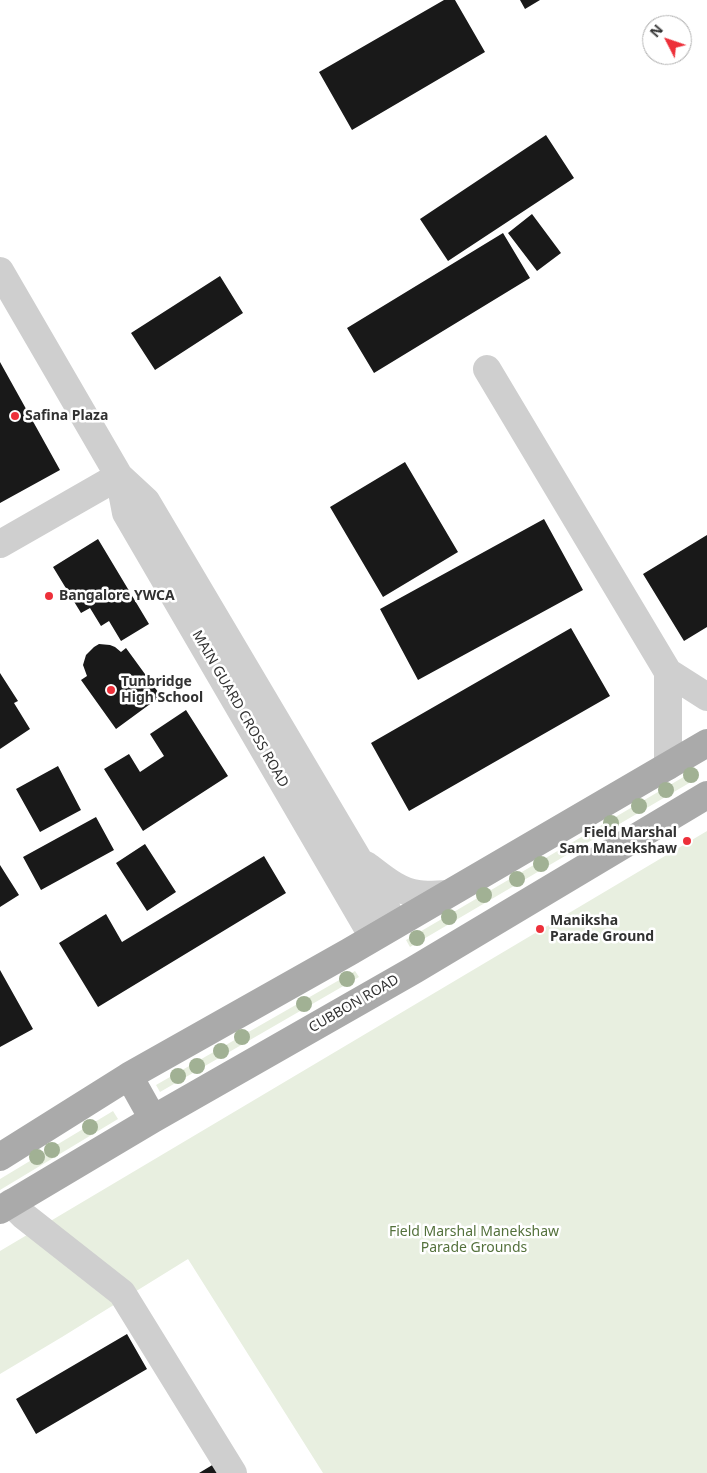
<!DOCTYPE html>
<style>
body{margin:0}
#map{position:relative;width:707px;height:1473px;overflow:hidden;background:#fff;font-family:"Noto Sans",sans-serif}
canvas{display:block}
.north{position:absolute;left:642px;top:15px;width:50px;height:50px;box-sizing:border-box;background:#fff;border:1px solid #adadad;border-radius:50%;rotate:311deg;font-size:14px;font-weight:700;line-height:20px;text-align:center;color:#323232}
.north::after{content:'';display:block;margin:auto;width:18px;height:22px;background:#ed303a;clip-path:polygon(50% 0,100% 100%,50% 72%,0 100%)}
</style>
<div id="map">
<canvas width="707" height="1473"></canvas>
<div class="north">N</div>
</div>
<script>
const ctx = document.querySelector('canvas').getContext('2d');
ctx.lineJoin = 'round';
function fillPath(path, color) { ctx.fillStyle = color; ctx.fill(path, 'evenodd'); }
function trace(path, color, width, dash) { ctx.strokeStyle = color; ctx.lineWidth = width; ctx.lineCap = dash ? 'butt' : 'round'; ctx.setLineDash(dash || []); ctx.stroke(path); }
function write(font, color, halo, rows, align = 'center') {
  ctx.font = font + ' "Noto Sans",sans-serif'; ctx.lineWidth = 5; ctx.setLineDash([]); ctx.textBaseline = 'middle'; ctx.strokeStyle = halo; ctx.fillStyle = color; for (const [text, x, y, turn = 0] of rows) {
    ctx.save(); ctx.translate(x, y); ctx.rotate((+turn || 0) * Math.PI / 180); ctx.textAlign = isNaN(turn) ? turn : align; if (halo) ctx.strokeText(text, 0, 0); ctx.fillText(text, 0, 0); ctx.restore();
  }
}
const green = new Path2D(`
 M692,772L696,779L410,947L406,940Z
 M707,831V1473H323L188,1259L62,1337L0,1374V1251Z
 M355,971L359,977L160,1092L156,1085Z
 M113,1111L118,1119L0,1190V1179Z`);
const building = new Path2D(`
 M444,0H455L485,52L352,130L319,72Z
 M520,0H540L525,9Z
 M546,135L574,178L448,261L420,219Z
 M532,214L561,253L537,271L508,233Z
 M503,233L530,278L374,373L347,328Z
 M220,276L243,313L155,370L131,333Z
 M0,362L60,470L0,503Z
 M405,462L458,552L383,597L330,507Z
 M544,519L583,590L418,680L380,609Z
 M707,535V627L684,641L643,574Z
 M98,539L149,624L121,641L109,621L101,626L90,608L81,613L53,567Z
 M571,628L610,696L409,811L371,743Z
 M99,644L110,645L115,647L121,652L126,648L161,696L116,729L81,680L87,676L83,665L86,655L94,647Z
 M0,673L18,701L14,703L30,729L0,749Z
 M186,710L228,776L143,831L104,769L129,754L140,772L164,756L150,734Z
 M58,766L81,810L40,832L16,789Z
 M96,817L114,850L41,890L23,857Z
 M145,844L176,892L147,911L116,863Z
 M264,856L286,893L98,1007L59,943L106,914L122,942Z
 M0,865L19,895L0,907Z
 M0,970L33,1029L0,1047Z
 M127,1334L147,1369L36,1434L16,1399Z
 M214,1464L220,1473H199Z`);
const minor = new Path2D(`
 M0,271L119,476L146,501L358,859L395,924
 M487,369L668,672L707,697
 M119,476L126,513L373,937
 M0,544L119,476
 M668,672V766
 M366,865C381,876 398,892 418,894C427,896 438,894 447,894
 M11,1203L24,1216L122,1293L233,1473`);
const major = new Path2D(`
 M129,1076L153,1119
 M0,1157L129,1076L349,952L707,743
 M0,1210L153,1119L414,970L707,795`);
const trees = [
 [691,775],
 [666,790],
 [639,806],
 [611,823],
 [541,864],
 [517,879],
 [484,895],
 [449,917],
 [417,938],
 [347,979],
 [304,1004],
 [242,1037],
 [221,1051],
 [197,1066],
 [178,1076],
 [90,1127],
 [52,1150],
 [37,1157]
];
const markers = [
 [15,416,5,"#ed303a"],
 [49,596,5,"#ed303a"],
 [111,690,5,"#ed303a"],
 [687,841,5,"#ed303a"],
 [540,929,5,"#ed303a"]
];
const poiNames = [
 ["Safina Plaza",25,416],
 ["Bangalore YWCA",59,596],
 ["Tunbridge",121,682],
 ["High School",121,698],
 ["Field Marshal",677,833,"right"],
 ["Sam Manekshaw",677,849,"right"],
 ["Maniksha",550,921],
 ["Parade Ground",550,937]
];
const streetNames = [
 ["MAIN GUARD CROSS ROAD",240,709,60],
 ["CUBBON ROAD",354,1004,-30]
];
const parkNames = [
 ["Field Marshal Manekshaw",474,1232],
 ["Parade Grounds",474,1248]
];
fillPath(green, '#e8efe0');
fillPath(building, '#191919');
trace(minor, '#cfcfcf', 28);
trace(major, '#aaa', 28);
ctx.fillStyle = '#a1b194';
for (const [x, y] of trees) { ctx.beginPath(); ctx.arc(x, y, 8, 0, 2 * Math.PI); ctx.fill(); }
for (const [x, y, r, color] of markers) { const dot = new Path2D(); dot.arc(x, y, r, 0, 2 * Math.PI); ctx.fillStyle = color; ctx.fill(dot); trace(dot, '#fff', 2); }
write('bold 14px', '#323232', '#fff', poiNames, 'left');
write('14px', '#323232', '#fff', streetNames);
write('14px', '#54713c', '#fff', parkNames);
</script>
